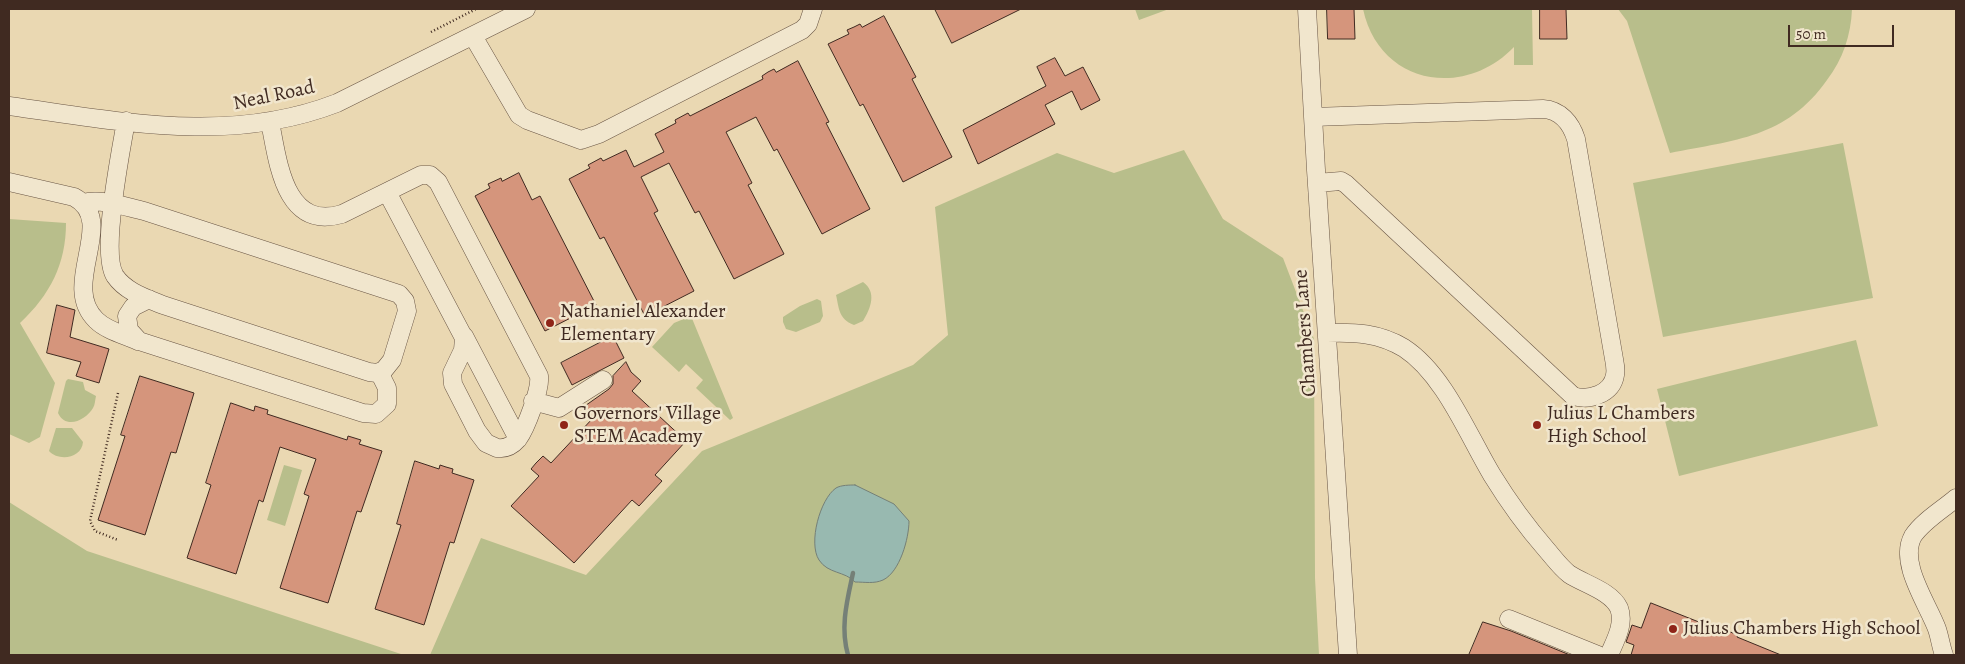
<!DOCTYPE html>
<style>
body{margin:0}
#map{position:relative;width:1965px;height:664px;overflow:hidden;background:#ead8b2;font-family:Alegreya,serif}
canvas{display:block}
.frame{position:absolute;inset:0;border:10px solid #402a21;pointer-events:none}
.scale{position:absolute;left:1788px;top:25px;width:106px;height:22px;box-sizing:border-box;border:2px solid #402a21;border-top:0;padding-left:6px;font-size:15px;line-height:18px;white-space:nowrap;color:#402a21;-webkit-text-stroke:4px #f1e6cd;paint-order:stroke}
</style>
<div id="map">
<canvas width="1965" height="664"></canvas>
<div class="frame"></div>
<div class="scale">50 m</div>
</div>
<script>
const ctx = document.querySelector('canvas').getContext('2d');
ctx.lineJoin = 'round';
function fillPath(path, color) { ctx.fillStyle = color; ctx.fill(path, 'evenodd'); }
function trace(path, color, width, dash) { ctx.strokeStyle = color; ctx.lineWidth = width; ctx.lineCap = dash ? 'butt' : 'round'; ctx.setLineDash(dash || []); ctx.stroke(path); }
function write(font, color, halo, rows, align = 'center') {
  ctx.font = font + ' Alegreya,serif'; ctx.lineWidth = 5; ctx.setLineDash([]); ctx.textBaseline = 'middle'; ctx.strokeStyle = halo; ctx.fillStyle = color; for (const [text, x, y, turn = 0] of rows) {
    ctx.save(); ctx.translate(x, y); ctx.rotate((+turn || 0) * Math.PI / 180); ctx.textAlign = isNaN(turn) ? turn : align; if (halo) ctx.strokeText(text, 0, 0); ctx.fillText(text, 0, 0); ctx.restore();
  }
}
const green = new Path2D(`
 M1135,9H1169L1139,20Z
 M1363,9H1532L1533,65H1514V47C1463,100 1379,84 1363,9Z
 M1618,9H1852C1851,35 1843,59 1827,80C1786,138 1735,140 1670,153L1627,21Z
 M1843,143L1873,298L1663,337L1633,183Z
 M1184,150L1223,219L1283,258L1314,339L1315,578L1319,655H430L481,538L586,575L702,451L913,365L948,335L935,207L1057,153L1114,173Z
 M9,219L66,223C66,264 50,295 20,323L55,383L40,437L29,443L9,434Z
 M863,282C877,292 871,308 863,321L854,325C838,319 839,307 836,295Z
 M817,299L821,301L823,316L820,322L796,332L786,329L783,322V317L800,306Z
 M691,316L733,418L730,420L696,388L703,380L686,364L679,372L652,347L674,323Z
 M1856,340L1878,426L1679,476L1657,389Z
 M68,379L83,382L85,390L96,396C95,400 95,405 93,408C86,420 66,430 58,413L66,381Z
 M56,428H72L83,442C82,458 59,462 49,451Z
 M284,465L302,470L285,526L267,520Z
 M9,502L87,551L404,655H9Z`);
const water = new Path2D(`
 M855,485L894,504L909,521C909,538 900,572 883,580C874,584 865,582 855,582C845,571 828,574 819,560C808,543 820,499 836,488C841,485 850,485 855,485Z`);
const stream = new Path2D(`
 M848,655C840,627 847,601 853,573`);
const building = new Path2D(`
 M935,9H1021L952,43Z
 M1327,9H1354L1355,39H1328Z
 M1540,9H1566L1567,39H1540Z
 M884,16L916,77L912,79L952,157L903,182L863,104L860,106L828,44L849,34L847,30L854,27L860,24L862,27Z
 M1055,58L1065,76L1083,67L1100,100L1081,110L1072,91L1045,105L1055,124L978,164L963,130L1046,86L1037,67Z
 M798,61L829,122L826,123L870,209L822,234L777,149L774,151L756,117L726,132L752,183L748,185L784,254L734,279L699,211L695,213L669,163L641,177L658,211L654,213L694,291L645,316L604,237L600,239L569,179L590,168L588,165L601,158L603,161L626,150L634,167L664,152L655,134L676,123L675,120L688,113L690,116L763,79L762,76L768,72L774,69L776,72Z
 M519,173L532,200L540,196L596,305L545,331L475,196L490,188L488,184L501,178L502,181Z
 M57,305L75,310L70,337L109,349L99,383L76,376L81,362L47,353Z
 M613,336L624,358L572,385L561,363Z
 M626,362L631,372L641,381L632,391L686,441L655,475L662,481L639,506L632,500L574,563L511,506L539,476L531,469L536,463L543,456L551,463L593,418L582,408L609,389L613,384V376Z
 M140,376L194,393L176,453L171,452L145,535L98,520L125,436L121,435Z
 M231,403L254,411L255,406L268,410L267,414L347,440L348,436L361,440L359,444L382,451L361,512L357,511L328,603L280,588L309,496L304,494L316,459L280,447L263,502L259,500L236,574L187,558L211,485L206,483Z
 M415,461L439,469L440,465L446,467L453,469L452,473L474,480L454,543L450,542L424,625L375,609L401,525L397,524Z
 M1651,603L1719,630L1720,628L1738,635L1737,637L1781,655H1631L1634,645L1626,642L1630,631L1632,625L1641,628Z
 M1483,622L1511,631L1570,655H1469Z`);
const path = new Path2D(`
 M431,32L476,9
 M118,393L90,521L95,531L118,540`);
const minor = new Path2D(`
 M1307,9L1316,170L1348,655
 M473,36L519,115L527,120L581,140L599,134L802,30L808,24L813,9
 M9,106C120,121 229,145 337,103L526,9
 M1313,117L1543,109C1560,110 1571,123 1576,139L1614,359C1615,364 1616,370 1615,375C1612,394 1589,401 1573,396L1346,184L1341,181L1317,183
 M270,122C278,161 284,231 342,214L421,175H430L438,182L539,376C541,389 526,428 518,439C512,446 505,449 497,448L486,443L477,431L453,384L452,373L463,350L464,338L387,192
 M9,182L74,197C119,221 59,284 96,320C107,331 125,335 138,341
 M83,203C101,198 126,207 144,211L399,294L405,301L407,311L392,360L384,370L377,373L369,372L163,305C146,298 126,292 115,276C100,252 121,151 126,121
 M149,299L133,307L127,316L129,330L139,341L363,413L376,414L387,404V388L379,372
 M1327,333C1355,332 1379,333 1404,348C1444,374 1468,435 1492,475C1508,501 1526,526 1546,549C1553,557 1560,567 1569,574C1584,584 1611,591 1619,608C1625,624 1615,641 1609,655
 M464,336L518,439
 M533,401L559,408L603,380
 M1509,619L1598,655
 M1944,655C1941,647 1940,638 1937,629C1928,604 1898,563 1913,536C1923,521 1942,510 1956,498`);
const markers = [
 [550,323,5,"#8f2418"],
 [564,425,5,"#8f2418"],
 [1537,425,5,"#8f2418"],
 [1673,629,5,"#8f2418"]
];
const streetNames = [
 ["Neal Road",274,96,-12],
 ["Chambers Lane",1306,333,-94]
];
const poiNames = [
 ["Nathaniel Alexander",560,312],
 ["Elementary",560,335],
 ["Governors' Village",574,414],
 ["STEM Academy",574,437],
 ["Julius L Chambers",1547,414],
 ["High School",1547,437],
 ["Julius Chambers High School",1683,629]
];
fillPath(green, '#b8be8b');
fillPath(water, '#98b9b0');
trace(water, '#758077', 1);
trace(stream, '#758077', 4.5);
fillPath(building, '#d5957c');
trace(building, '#402a21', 1);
trace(minor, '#6a5645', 19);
trace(path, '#402a21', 2.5, [1, 2.5]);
trace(minor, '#f1e6cd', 18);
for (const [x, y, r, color] of markers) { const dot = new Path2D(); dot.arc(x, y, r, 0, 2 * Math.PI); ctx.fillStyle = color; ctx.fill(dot); trace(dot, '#f1e6cd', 2); }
write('20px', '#402a21', '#f1e6cd', streetNames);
write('20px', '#402a21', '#f1e6cd', poiNames, 'left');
</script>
